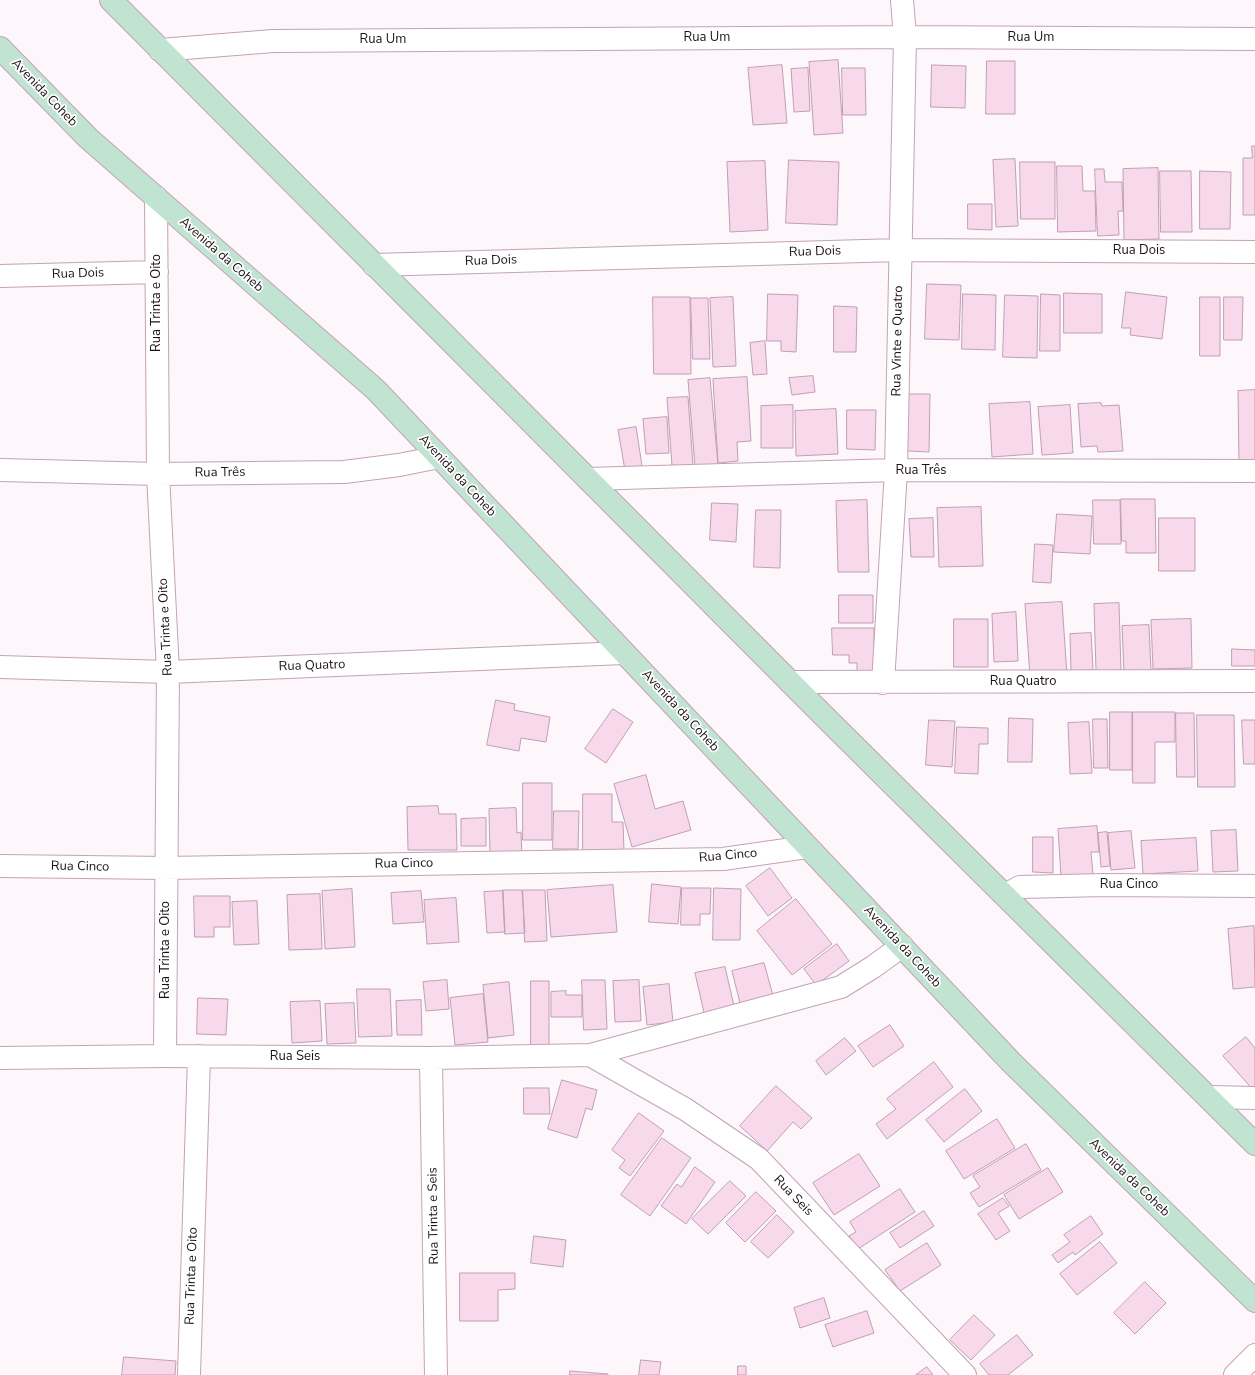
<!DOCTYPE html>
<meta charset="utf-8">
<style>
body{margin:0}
canvas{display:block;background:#fdf6fa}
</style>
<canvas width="1255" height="1375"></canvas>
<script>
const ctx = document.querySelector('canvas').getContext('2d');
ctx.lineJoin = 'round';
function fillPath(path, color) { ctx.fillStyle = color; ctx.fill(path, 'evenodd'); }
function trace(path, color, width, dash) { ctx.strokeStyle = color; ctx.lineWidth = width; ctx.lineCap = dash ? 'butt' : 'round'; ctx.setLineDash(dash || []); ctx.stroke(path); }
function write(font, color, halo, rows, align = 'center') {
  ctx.font = font + ' "Nunito Sans",sans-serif'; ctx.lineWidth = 3.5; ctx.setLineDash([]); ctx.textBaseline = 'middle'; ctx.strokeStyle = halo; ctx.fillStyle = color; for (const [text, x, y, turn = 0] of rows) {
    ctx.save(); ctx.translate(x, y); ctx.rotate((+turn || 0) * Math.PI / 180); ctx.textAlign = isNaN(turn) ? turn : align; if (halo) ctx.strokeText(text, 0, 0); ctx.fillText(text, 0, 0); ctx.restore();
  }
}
const building = new Path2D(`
 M838,60L843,133L814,135L809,62Z
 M987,61H1015V114H986Z
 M782,65L787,123L753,125L748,68Z
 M932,65L966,66L965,108L931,107Z
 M808,68L810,111L794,112L791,69Z
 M842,68H865L866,115H843Z
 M1252,146H1255V215H1243V158H1252Z
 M1015,159L1018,226L996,227L993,160Z
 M789,160L839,162L837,225L786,223Z
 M765,161L768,230L730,232L727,162Z
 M1020,162H1055V219H1021Z
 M1057,166H1082L1083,191H1095L1096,231L1058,232Z
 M1158,168L1159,239L1124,240L1123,169Z
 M1095,169H1104L1105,182H1122L1123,211H1118L1119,235L1098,236Z
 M1160,171H1191L1192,232H1161Z
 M1200,171L1231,172L1230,229H1200Z
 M968,204H992V230L968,229Z
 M927,284L961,285L959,340L925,339Z
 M1126,292L1167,297L1162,339L1130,335L1131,328H1122Z
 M1064,293L1102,294V333H1064Z
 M768,294L798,295L796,352L781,351V341H767Z
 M963,294L996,295L995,350L962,349Z
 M1041,294L1060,295V351H1040Z
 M1005,295L1038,296L1037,358L1003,357Z
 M653,297H690L691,374H654Z
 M733,297L736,366L713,367L710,298Z
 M1200,297H1220V356H1200Z
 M1224,297H1243L1242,340H1224Z
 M691,298H708L710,359H693Z
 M834,306L857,307L856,352H834Z
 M765,341L767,374L753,375L750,343Z
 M813,376L815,392L792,395L789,378Z
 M747,377L751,441L737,442L738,461L718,463L713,379Z
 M710,378L718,464L695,466L688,380Z
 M1255,390V463L1239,464L1238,391Z
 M907,394H930L929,452L907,451Z
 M688,397L693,465L672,466L667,398Z
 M1030,402L1033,454L992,457L989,404Z
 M1101,403L1102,406L1119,405L1123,451L1098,452L1097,446L1081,447L1078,404Z
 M793,405V448H761V406Z
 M1070,405L1073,453L1042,455L1038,407Z
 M836,409L838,454L796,456L795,411Z
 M847,410H876L875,450L847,449Z
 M667,417L669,453L646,454L643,419Z
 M636,427L643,472L626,476L618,430Z
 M1121,499H1155L1156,553H1126V541H1122Z
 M867,500L869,572H838L836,501Z
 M1093,500H1120L1121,544H1094Z
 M712,503L738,504L736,542L710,540Z
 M981,507L983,566L939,567L937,508Z
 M756,510H781L780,568L754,567Z
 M1057,514L1092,516L1090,554L1054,552Z
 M933,518L934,557H911L909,519Z
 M1159,518H1195V571H1159Z
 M1035,544L1053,545L1051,583L1033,582Z
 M839,595H873V623H839Z
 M1062,602L1067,675L1030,677L1025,604Z
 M1119,603L1121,671H1096L1094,604Z
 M1016,612L1018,661L994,662L992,614Z
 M954,619H988V667H954Z
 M1191,619L1192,668L1153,669L1151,620Z
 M1149,625L1151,671L1124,672L1122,626Z
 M832,628H874V673L857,672V663H849V655H833Z
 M1091,633L1093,670L1071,671L1070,634Z
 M1232,649L1255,650V666H1232Z
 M496,700L515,704L514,710L550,717L546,742L521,738L519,751L487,745Z
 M613,709L633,722L606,763L585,749Z
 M1110,712H1132V770H1110Z
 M1133,712H1175V742H1155V783H1133Z
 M1176,713H1194L1195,777H1177Z
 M1197,715H1234L1235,787H1198Z
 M1009,718L1033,719L1032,762H1008Z
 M1093,719H1107L1108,768H1094Z
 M929,720L955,721L952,767L926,765Z
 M1242,720H1255V764H1244Z
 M1089,722L1092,773L1070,774L1068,723Z
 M957,727L988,728V744H979L978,774L955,773Z
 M646,775L655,809L683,801L691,830L632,847L614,784Z
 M523,783H552V840H523Z
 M583,794H612V822H623L624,851L583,852Z
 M438,806L439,814H456L457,850H408L407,807Z
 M516,808L517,833L521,832L522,857H490L489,809Z
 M554,811H579L578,849H553Z
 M486,818V846H461V819Z
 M1097,826L1099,852H1091L1093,875L1061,877L1058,829Z
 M1236,830L1238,871L1213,872L1211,831Z
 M1131,831L1135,868L1111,870L1108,833Z
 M1107,832L1110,866L1101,867L1098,833Z
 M1033,837H1053V873L1033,872Z
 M1196,838L1198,871L1143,874L1141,841Z
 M770,868L792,898L768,916L746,886Z
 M652,884L681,887L678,924L649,922Z
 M613,885L617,932L551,937L547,890Z
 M682,888H711L710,914H700V925H681Z
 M714,888L741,889L740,940H713Z
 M352,889L355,947L325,949L322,891Z
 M503,890H522L525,933L505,934Z
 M523,890H545L547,941L525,942Z
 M421,891L424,922L393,924L391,893Z
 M503,891L505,932L487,933L484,892Z
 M320,894L322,949L289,950L287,895Z
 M194,896H230V927H214V937H195Z
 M456,898L459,942L427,944L424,900Z
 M796,899L832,944L792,975L757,931Z
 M257,901L259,944L234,945L232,902Z
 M1254,926L1255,987L1233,989L1228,929Z
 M837,944L849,961L816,985L804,969Z
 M764,963L774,999L741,1007L732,971Z
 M725,967L735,1010L705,1017L695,973Z
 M447,980L449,1009L426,1011L423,982Z
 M582,980H605L607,1029L584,1030Z
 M639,980L641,1021L615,1022L613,981Z
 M531,981H549V1046H531Z
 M509,982L514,1035L488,1038L483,985Z
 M669,984L673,1022L647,1025L643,987Z
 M357,989H390L392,1036L359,1037Z
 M566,991V995H582V1017H551V992Z
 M483,994L488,1042L455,1045L450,998Z
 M198,998L228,999L226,1035L197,1034Z
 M421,1000L422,1035H397L396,1001Z
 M320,1001L322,1041L292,1043L290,1002Z
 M354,1003L356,1043L327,1044L325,1004Z
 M890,1025L904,1046L873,1067L858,1046Z
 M1246,1037L1255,1048V1092L1223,1056Z
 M845,1038L856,1051L826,1075L816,1061Z
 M934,1062L953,1087L887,1139L876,1124L896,1109L887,1099Z
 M562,1080L597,1090L592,1110L586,1108L577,1138L548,1129Z
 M776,1086L812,1118L801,1129L793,1122L767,1151L740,1126Z
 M524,1088H549L550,1114H524Z
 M965,1089L982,1111L944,1142L926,1120Z
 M639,1113L664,1131L630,1176L619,1168L625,1160L612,1150Z
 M997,1119L1015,1148L964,1179L946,1151Z
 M662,1138L691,1158L650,1216L621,1195Z
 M1026,1144L1041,1170L979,1207L970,1193L980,1187L973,1176Z
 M859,1154L880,1186L834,1215L813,1183Z
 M695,1167L715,1182L686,1224L661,1206L677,1184L681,1187Z
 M1048,1168L1063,1192L1019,1219L1004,1195Z
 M730,1181L746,1196L708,1234L692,1219Z
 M900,1189L915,1212L858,1249L849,1236L856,1232L850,1222Z
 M756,1192L776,1211L745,1242L726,1223Z
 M1003,1198L1009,1206L998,1213L1010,1231L996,1240L978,1214Z
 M924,1211L934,1226L900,1248L890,1233Z
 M777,1215L794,1232L768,1258L751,1242Z
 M1091,1216L1103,1234L1075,1255L1073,1252L1058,1263L1052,1255L1070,1242L1064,1235Z
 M534,1236L566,1240L563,1267L531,1263Z
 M1100,1242L1117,1263L1077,1295L1060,1274Z
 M927,1243L941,1265L900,1291L885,1270Z
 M460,1273H515V1289L498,1290V1321H460Z
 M1145,1282L1166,1303L1135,1334L1114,1313Z
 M824,1298L830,1318L800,1328L794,1308Z
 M867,1311L874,1333L833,1347L825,1325Z
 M974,1315L995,1335L971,1360L950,1340Z
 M1017,1335L1033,1355L1008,1375H989L980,1364Z
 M124,1357L176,1361L175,1375H122Z
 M641,1360L661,1362L659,1375H639Z
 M738,1366H746V1375H738Z
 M927,1367L933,1375H916Z
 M570,1371L608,1374V1375H570Z`);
const minor = new Path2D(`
 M160,50L273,41L905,37L1255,39
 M156,197L158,474L168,672L165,1056
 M374,265L899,250L1255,252
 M0,276L157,272
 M0,470L158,474L344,472L399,465L439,457
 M588,479L896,470L1255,471
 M0,667L168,672L624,653
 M790,682L1255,681
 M883,683L896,470L905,37L902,0
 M0,866L166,868L723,859L807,847
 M1005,895L1020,887L1104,885L1255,886
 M590,1055L685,1109L759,1159L965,1375
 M0,1058L165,1056L431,1058L590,1055L841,987L873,967L902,946
 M431,1058L436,1375
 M1209,1097L1255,1098
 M189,1375L199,1056
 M1235,1375L1255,1355`);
const secondary = new Path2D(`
 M111,0L826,718L1255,1144
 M0,48L88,138L376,390L1011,1062L1255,1301`);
const streetNames = [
 ["Rua Um",707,38],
 ["Rua Um",1031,38],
 ["Rua Um",383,40],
 ["Avenida Coheb",44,93,46],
 ["Rua Dois",1139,251],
 ["Rua Dois",815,252,-2],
 ["Avenida da Coheb",221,255,41],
 ["Rua Dois",491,261,-2],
 ["Rua Dois",78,274,-2],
 ["Rua Trinta e Oito",157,303,-90],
 ["Rua Vinte e Quatro",898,341,-89],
 ["Rua Três",921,471],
 ["Rua Três",220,473,-1],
 ["Avenida da Coheb",457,476,47],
 ["Rua Trinta e Oito",166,627,-93],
 ["Rua Quatro",312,666,-2],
 ["Rua Quatro",1023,682],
 ["Avenida da Coheb",680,711,47],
 ["Rua Cinco",728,856,-5],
 ["Rua Cinco",404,864,-1],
 ["Rua Cinco",80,867,1],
 ["Rua Cinco",1129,885],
 ["Avenida da Coheb",902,947,47],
 ["Rua Trinta e Oito",166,950,-90],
 ["Rua Seis",295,1057],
 ["Avenida da Coheb",1129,1178,44],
 ["Rua Seis",793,1196,46],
 ["Rua Trinta e Seis",434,1216,-91],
 ["Rua Trinta e Oito",192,1276,-88]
];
fillPath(building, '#f8d8eb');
trace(building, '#bfa0b3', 1);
trace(minor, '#c3a3b6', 24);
trace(secondary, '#c3a3b6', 24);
trace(minor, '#fff', 22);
trace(secondary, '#c1e3d2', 22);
write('13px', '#1c1118', '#fff', streetNames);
</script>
